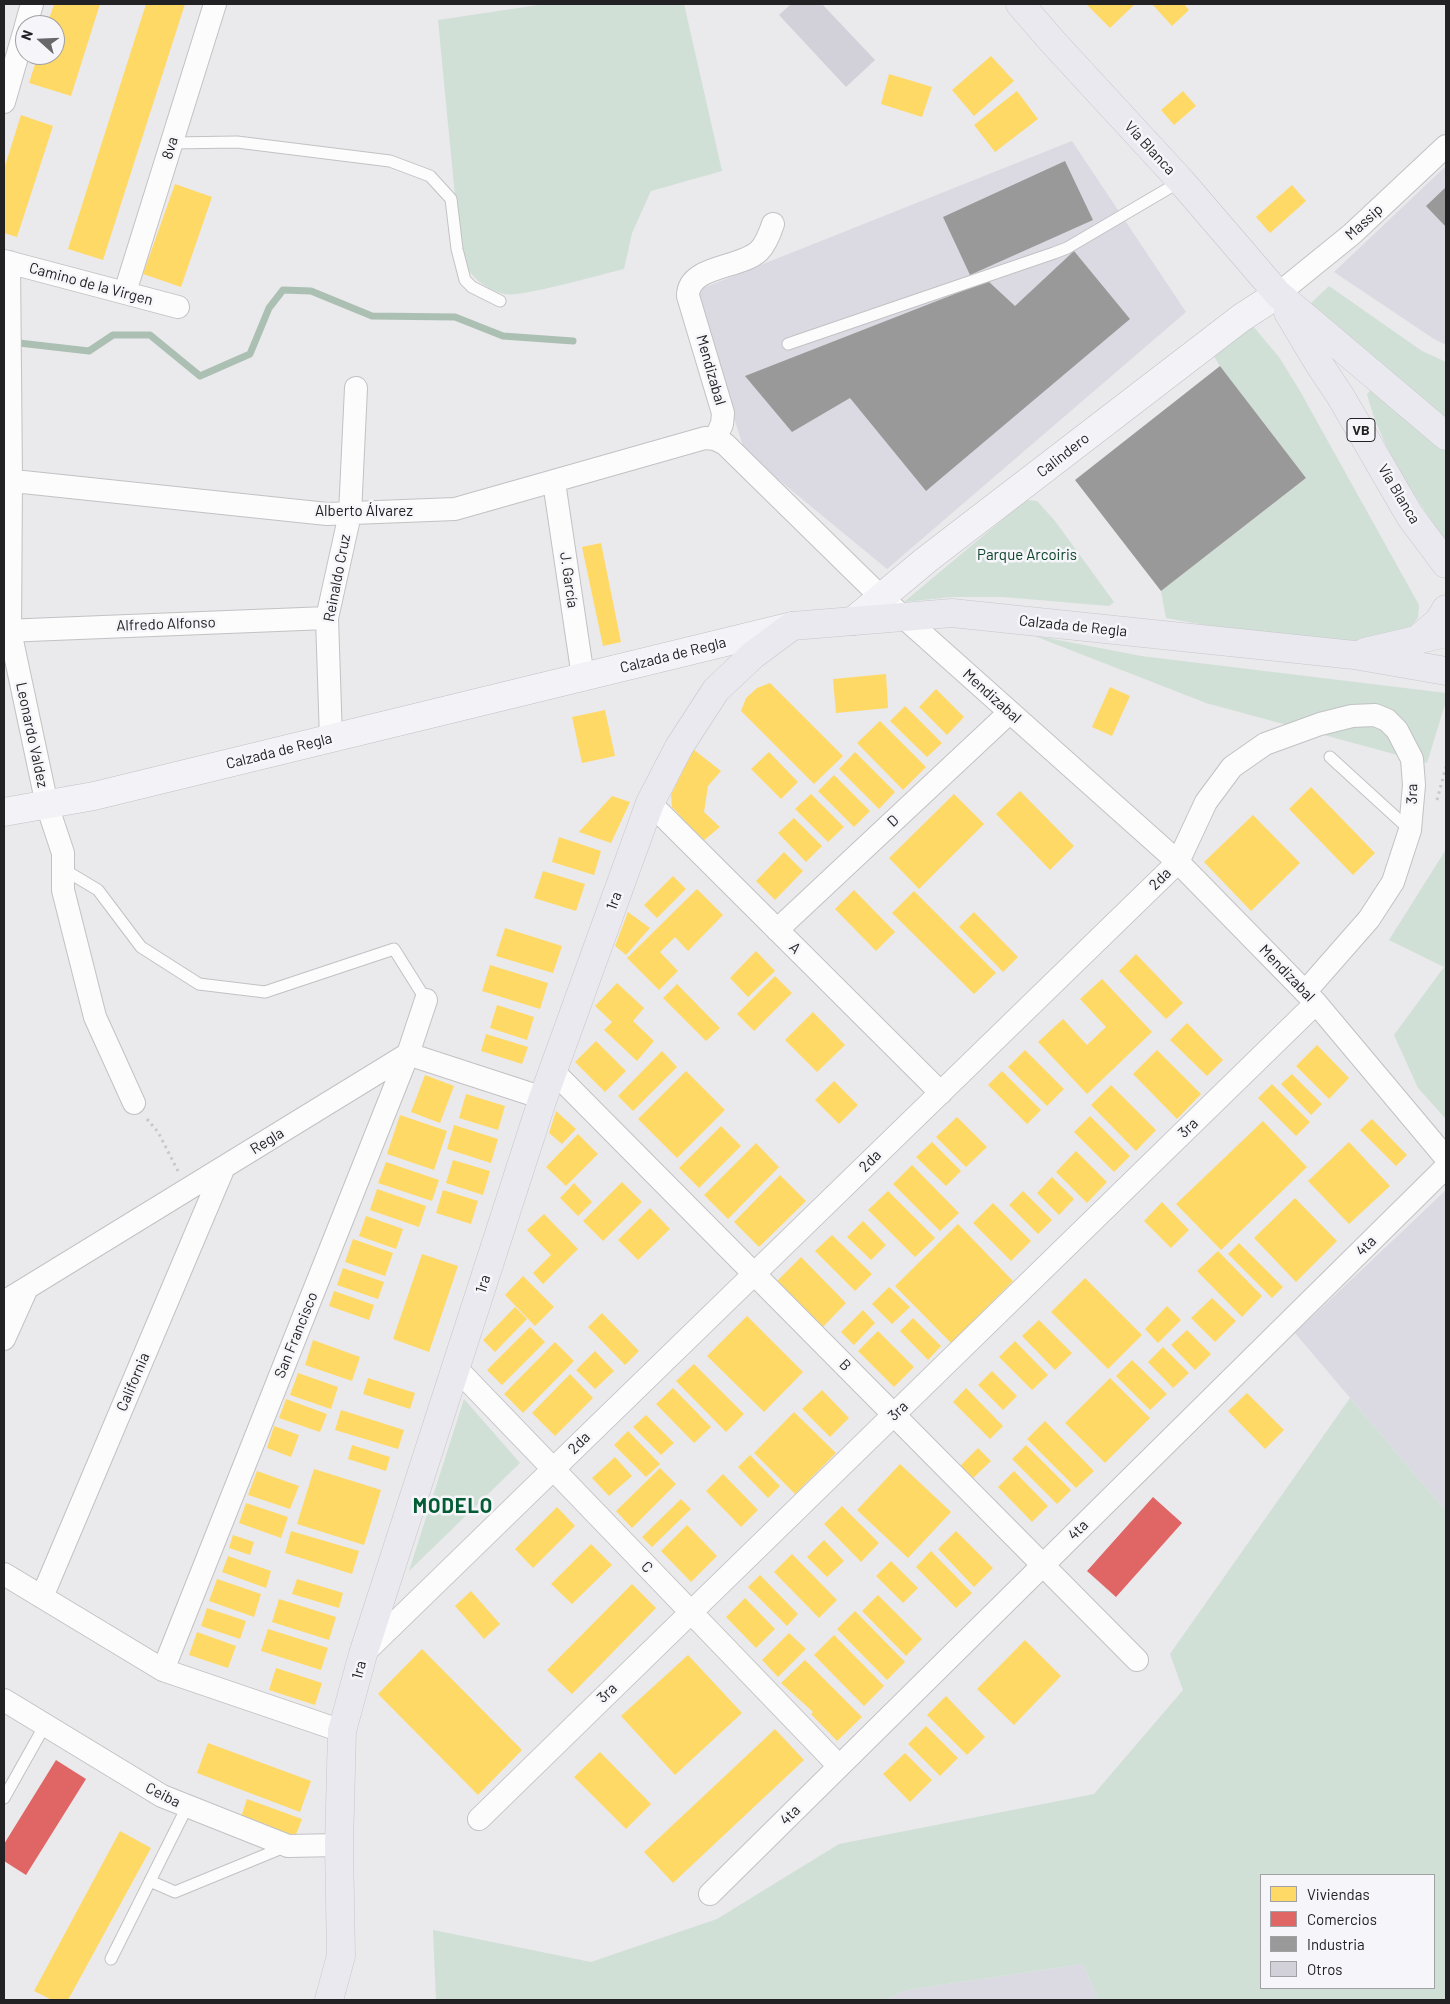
<!DOCTYPE html>
<meta charset="utf-8">
<style>
body{margin:0}
#map{position:relative;width:1450px;height:2004px;overflow:hidden;background:#eae9ec;font-family:Barlow,sans-serif}
canvas{display:block}
.frame{position:absolute;inset:0;border:5px solid #222224;pointer-events:none}
.legend{position:absolute;left:1260px;top:1874px;width:175px;height:115px;box-sizing:border-box;background:#f6f6fa;border:1px solid #a1a1a4;margin:0;padding:6px 9px;list-style:none;font-size:15px;color:#222224}
.legend li{display:flex;align-items:center;gap:10px;height:25px}
.legend b{width:25px;border:1px solid #a1a1a4}
.north{position:absolute;left:15px;top:15px;width:50px;height:50px;box-sizing:border-box;background:#f6f6fa;border:1px solid #a1a1a4;border-radius:50%;rotate:290deg;font-size:14px;font-weight:700;line-height:20px;text-align:center;color:#222224}
.north::after{content:'';display:block;margin:auto;width:18px;height:22px;background:#68686a;clip-path:polygon(50% 0,100% 100%,50% 72%,0 100%)}
</style>
<div id="map">
<canvas width="1450" height="2004"></canvas>
<div class="frame"></div>
<ul class="legend">
<li><b style="height:14px;background:#ffd966"></b>Viviendas</li>
<li><b style="height:14px;background:#e06666"></b>Comercios</li>
<li><b style="height:14px;background:#999"></b>Industria</li>
<li><b style="height:14px;background:#d2d1d9"></b>Otros</li>
</ul>
<div class="north">N</div>
</div>
<script>
const ctx = document.querySelector('canvas').getContext('2d');
ctx.lineJoin = 'round';
function fillPath(path, color) { ctx.fillStyle = color; ctx.fill(path, 'evenodd'); }
function trace(path, color, width, dash) { ctx.strokeStyle = color; ctx.lineWidth = width; ctx.lineCap = dash ? 'butt' : 'round'; ctx.setLineDash(dash || []); ctx.stroke(path); }
function write(font, color, halo, rows, align = 'center') {
  ctx.font = font + ' Barlow,sans-serif'; ctx.lineWidth = 5; ctx.setLineDash([]); ctx.textBaseline = 'middle'; ctx.strokeStyle = halo; ctx.fillStyle = color; for (const [text, x, y, turn = 0] of rows) {
    ctx.save(); ctx.translate(x, y); ctx.rotate((+turn || 0) * Math.PI / 180); ctx.textAlign = isNaN(turn) ? turn : align; if (halo) ctx.strokeText(text, 0, 0); ctx.fillText(text, 0, 0); ctx.restore();
  }
}
const built = new Path2D(`
 M1072,141L1186,312L887,569L745,452L693,292Z
 M1446,166V345L1434,339L1334,272Z
 M1446,1190V1511L1295,1333Z
 M1083,1964L1098,2000H885L907,1990Z`);
const green = new Path2D(`
 M545,4H684L722,171L651,191L632,233L624,269C602,274 521,298 504,294C484,289 470,276 461,258L438,20Z
 M1329,286L1422,351L1446,362V419L1309,305Z
 M1252,325L1279,357L1300,391L1419,605L1418,618L1409,629L1367,642L1271,637L1166,618L1161,591L1306,478L1220,366L1213,355Z
 M1372,389L1446,448V542C1415,496 1381,449 1367,394Z
 M1026,500L1037,501L1055,521L1114,602L1109,606L1003,597H952L904,602Z
 M1032,635L1141,656L1446,693V701L1427,763L1206,703Z
 M1445,851H1446V1119L1418,1088L1394,1035L1444,967L1389,940Z
 M1350,1398L1446,1511V2000H1098L1083,1964L907,1990L885,2000H436L433,1930L591,1962L717,1919L839,1844L1094,1794L1183,1690L1170,1654ZM1434,1875V1988H1261V1875Z
 M464,1399L520,1463L409,1571Z`);
const homes = new Path2D(`
 M54,4H100L71,96L29,83L38,55H55V25H47Z
 M146,4H185L103,260L68,249Z
 M1086,4H1135L1110,28Z
 M1152,4H1184L1189,10L1172,26Z
 M991,56L1014,81L974,116L952,90Z
 M889,74L932,87L922,117L881,104Z
 M1017,91L1038,119L995,152L974,125Z
 M1183,91L1196,106L1174,125L1161,110Z
 M21,115L53,126L17,237L4,233V169Z
 M175,184L212,197L181,287L143,274Z
 M1292,185L1306,201L1270,233L1256,217Z
 M601,543L621,642L603,646L582,547Z
 M886,674L888,708L836,713L833,679Z
 M770,683L843,756L814,784L741,711L746,698L757,688Z
 M1110,687L1130,696L1112,736L1092,727Z
 M936,689L964,717L947,735L919,707Z
 M905,706L942,743L927,757L890,721Z
 M605,710L615,756L582,763L572,717Z
 M880,721L926,767L903,790L857,743Z
 M693,749L721,771L708,786L704,812L720,827L703,841L672,807L671,795Z
 M769,752L798,782L781,799L751,769Z
 M855,752L895,792L879,809L839,769Z
 M834,775L870,811L854,827L818,791Z
 M1311,787L1375,853L1353,875L1289,809Z
 M1020,791L1074,846L1050,870L996,814Z
 M811,794L844,827L828,842L795,809Z
 M954,794L984,824L919,889L889,858Z
 M612,796L630,802L611,843L579,832Z
 M1253,815L1300,863L1251,911L1204,862Z
 M794,818L822,846L806,862L778,833Z
 M559,837L601,851L594,875L552,862Z
 M784,852L803,871L775,900L756,881Z
 M543,871L585,884L576,911L534,898Z
 M673,876L686,889L657,918L644,905Z
 M697,889L723,915L688,951L675,937L660,952L678,971L659,990L627,958Z
 M854,890L895,932L876,951L835,909Z
 M914,891L996,973L974,994L892,913Z
 M628,912L650,928L626,955L615,946Z
 M974,912L1018,957L1003,972L959,927Z
 M505,928L562,946L553,973L496,956Z
 M756,951L775,971L748,997L730,978Z
 M1136,954L1183,1003L1166,1019L1119,971Z
 M490,965L548,983L540,1009L482,991Z
 M775,976L792,993L754,1031L737,1014Z
 M1102,979L1152,1032L1087,1094L1038,1042L1063,1019L1087,1045L1106,1027L1080,999Z
 M617,983L644,1008L633,1021L654,1041L637,1061L604,1030L612,1022L595,1006Z
 M677,984L720,1028L706,1041L663,998Z
 M497,1005L534,1017L527,1040L490,1028Z
 M813,1012L845,1045L817,1072L785,1040Z
 M1187,1023L1223,1060L1207,1076L1170,1040Z
 M486,1034L528,1047L522,1064L481,1051Z
 M596,1041L626,1071L605,1092L575,1062Z
 M1317,1045L1349,1078L1329,1099L1296,1066Z
 M1025,1050L1064,1089L1047,1106L1008,1067Z
 M1157,1050L1201,1094L1177,1119L1133,1074Z
 M662,1051L677,1067L633,1111L618,1096Z
 M686,1071L725,1110L677,1158L638,1119Z
 M1002,1071L1041,1110L1027,1124L988,1085Z
 M1292,1074L1322,1104L1311,1115L1281,1084Z
 M425,1075L454,1086L440,1123L411,1112Z
 M834,1081L858,1105L839,1124L815,1100Z
 M1272,1084L1310,1122L1296,1136L1258,1098Z
 M1111,1085L1156,1130L1136,1151L1091,1105Z
 M466,1094L505,1106L498,1130L459,1118Z
 M556,1111L576,1129L562,1144L549,1133Z
 M400,1115L447,1131L434,1170L387,1154Z
 M1090,1116L1130,1156L1114,1172L1074,1132Z
 M957,1117L987,1147L966,1167L936,1137Z
 M1372,1119L1407,1155L1396,1166L1360,1130Z
 M1263,1121L1307,1167L1221,1250L1176,1204Z
 M454,1125L498,1139L491,1163L447,1149Z
 M721,1126L741,1146L699,1188L679,1168Z
 M578,1134L598,1154L566,1186L546,1167Z
 M932,1142L961,1171L946,1186L916,1157Z
 M1349,1142L1390,1186L1349,1224L1308,1181Z
 M756,1143L779,1167L728,1219L704,1195Z
 M1076,1151L1107,1182L1087,1203L1056,1172Z
 M453,1160L490,1171L483,1195L446,1183Z
 M386,1162L439,1180L432,1201L378,1183Z
 M912,1165L959,1213L940,1231L893,1184Z
 M780,1175L806,1201L759,1247L734,1222Z
 M1052,1177L1074,1199L1059,1215L1037,1193Z
 M622,1182L642,1202L603,1241L583,1221Z
 M574,1183L592,1202L578,1216L560,1198Z
 M377,1189L426,1206L419,1227L370,1210Z
 M443,1190L478,1201L471,1224L436,1213Z
 M888,1191L935,1238L915,1257L868,1210Z
 M1023,1191L1052,1220L1038,1234L1009,1205Z
 M1295,1198L1337,1241L1296,1282L1254,1238Z
 M1162,1202L1189,1230L1171,1248L1144,1221Z
 M993,1203L1031,1241L1011,1261L973,1223Z
 M650,1208L670,1229L638,1260L618,1240Z
 M544,1214L578,1249L543,1284L533,1273L551,1255L527,1230Z
 M366,1216L403,1229L396,1249L359,1236Z
 M863,1221L886,1245L871,1260L847,1237Z
 M958,1224L1013,1281L951,1343L895,1286Z
 M832,1235L872,1274L855,1291L815,1251Z
 M353,1239L393,1253L385,1276L345,1262Z
 M1239,1243L1283,1287L1272,1298L1228,1254Z
 M1218,1251L1262,1296L1242,1317L1197,1271Z
 M422,1254L458,1266L429,1352L393,1339Z
 M801,1257L846,1303L823,1327L777,1281Z
 M343,1268L384,1282L378,1299L337,1285Z
 M523,1276L554,1307L535,1326L505,1295Z
 M1085,1278L1142,1335L1108,1369L1051,1312Z
 M889,1287L910,1307L892,1324L872,1304Z
 M334,1291L374,1305L369,1320L329,1306Z
 M1212,1298L1236,1321L1215,1342L1191,1318Z
 M1167,1306L1181,1320L1158,1343L1145,1329Z
 M515,1307L527,1319L495,1352L483,1340Z
 M863,1310L875,1323L854,1345L841,1332Z
 M602,1313L639,1351L625,1365L588,1327Z
 M747,1316L803,1372L764,1412L707,1356Z
 M913,1318L941,1346L928,1360L900,1331Z
 M1039,1320L1072,1353L1055,1370L1022,1336Z
 M530,1327L545,1342L502,1385L487,1370Z
 M1187,1330L1211,1354L1195,1370L1171,1345Z
 M878,1331L914,1367L894,1387L858,1351Z
 M313,1340L360,1357L352,1381L305,1365Z
 M1015,1341L1048,1375L1032,1390L999,1357Z
 M555,1342L574,1361L523,1413L504,1394Z
 M1163,1347L1189,1373L1173,1388L1148,1362Z
 M595,1351L614,1371L595,1389L576,1370Z
 M1132,1360L1167,1394L1150,1410L1116,1376Z
 M694,1364L744,1414L726,1432L676,1381Z
 M992,1371L1017,1396L1003,1410L978,1385Z
 M298,1373L338,1387L331,1409L290,1395Z
 M570,1374L593,1398L555,1436L532,1413Z
 M368,1378L415,1393L410,1409L363,1394Z
 M1110,1378L1150,1418L1105,1463L1065,1423Z
 M673,1388L711,1427L694,1443L656,1404Z
 M966,1388L1003,1426L990,1439L953,1402Z
 M822,1390L849,1418L830,1437L802,1409Z
 M1247,1393L1284,1430L1265,1449L1228,1411Z
 M286,1399L327,1414L320,1432L279,1418Z
 M341,1410L404,1430L398,1449L335,1430Z
 M794,1412L836,1453L795,1494L754,1453Z
 M646,1415L674,1443L661,1455L633,1427Z
 M1045,1421L1094,1471L1076,1488L1027,1439Z
 M274,1426L299,1435L291,1457L267,1448Z
 M628,1431L660,1464L646,1477L614,1445Z
 M352,1445L390,1457L386,1471L348,1459Z
 M1026,1445L1071,1490L1057,1504L1012,1459Z
 M978,1448L991,1461L971,1480L959,1467Z
 M750,1455L780,1486L768,1498L738,1467Z
 M615,1457L632,1476L609,1496L592,1478Z
 M900,1464L951,1512L908,1558L857,1510Z
 M660,1468L676,1484L632,1528L616,1511Z
 M314,1469L381,1490L364,1545L297,1524Z
 M257,1471L299,1486L290,1509L248,1495Z
 M1014,1471L1048,1506L1032,1522L998,1487Z
 M723,1474L758,1510L741,1527L706,1491Z
 M681,1499L691,1509L652,1547L642,1537Z
 M246,1503L288,1517L281,1538L239,1523Z
 M842,1506L879,1543L861,1562L824,1524Z
 M557,1507L575,1526L533,1568L515,1549Z
 M687,1525L717,1556L691,1582L661,1551Z
 M291,1531L359,1551L352,1574L285,1553Z
 M956,1531L993,1568L974,1587L938,1549Z
 M233,1535L254,1542L250,1555L229,1548Z
 M824,1540L844,1561L827,1577L807,1557Z
 M591,1544L612,1565L572,1604L551,1584Z
 M931,1551L972,1593L956,1608L916,1567Z
 M792,1554L837,1600L819,1618L774,1572Z
 M228,1556L271,1571L266,1588L222,1572Z
 M891,1561L918,1588L903,1603L876,1576Z
 M760,1575L798,1614L787,1626L748,1587Z
 M217,1579L261,1594L254,1617L209,1601Z
 M297,1579L343,1593L339,1608L292,1594Z
 M632,1584L656,1608L572,1694L547,1670Z
 M471,1591L500,1624L484,1639L455,1606Z
 M878,1595L922,1639L906,1656L862,1611Z
 M745,1598L775,1629L756,1648L726,1617Z
 M279,1599L336,1617L329,1640L272,1622Z
 M207,1608L246,1621L240,1639L201,1626Z
 M855,1611L905,1662L887,1680L837,1629Z
 M268,1629L328,1648L321,1670L261,1651Z
 M197,1632L236,1646L228,1668L189,1655Z
 M789,1633L806,1649L778,1677L762,1660Z
 M834,1635L884,1686L864,1706L814,1655Z
 M1025,1640L1061,1676L1014,1725L977,1689Z
 M422,1649L522,1750L478,1795L378,1694Z
 M688,1655L742,1713L675,1775L621,1716Z
 M805,1660L862,1717L837,1741L811,1714L813,1712L781,1683Z
 M276,1668L322,1683L315,1705L269,1690Z
 M946,1696L985,1737L967,1755L927,1715Z
 M926,1726L958,1758L940,1776L908,1744Z
 M775,1729L804,1760L673,1883L644,1852Z
 M208,1743L311,1781L300,1812L197,1773Z
 M600,1752L651,1804L626,1829L574,1777Z
 M905,1753L932,1780L910,1802L883,1774Z
 M247,1799L302,1819L295,1837L241,1817Z
 M120,1831L151,1848L68,2000H52L34,1991Z`);
const shops = new Path2D(`
 M1153,1497L1182,1523L1116,1597L1087,1571Z
 M56,1760L86,1779L26,1875L4,1861V1844Z`);
const industry = new Path2D(`
 M1065,161L1093,220L970,275L943,217Z
 M1446,187V227L1426,206Z
 M1074,251L1130,319L926,491L850,398L792,432L745,376L988,281L1015,306Z
 M1220,366L1306,478L1161,591L1075,480Z`);
const stream = new Path2D(`
 M19,343L89,351L113,335H150L200,376L250,354L269,308L283,290L311,291L372,316L455,317L503,336L573,341`);
const building = new Path2D(`
 M791,4H822L875,60L846,87L779,15Z`);
const path = new Path2D(`
 M1437,800L1446,767
 M147,1119L158,1132L178,1171`);
const lane = new Path2D(`
 M172,143L237,142L390,161L430,176L451,199L457,249L465,280L472,287L500,301
 M788,344L1054,253L1067,248L1181,181
 M1330,757L1410,830
 M63,869L98,890L141,947L199,984L265,992L394,949L426,1000
 M4,1798L45,1725
 M150,1881L175,1892L287,1846
 M111,1959L187,1807`);
const street = new Path2D(`
 M26,25L32,4
 M4,102L25,29
 M4,261L178,307
 M9,262L11,480L10,631L47,805L63,853V890L95,1017L134,1103
 M125,292L215,4
 M1278,294L1352,234L1446,146
 M715,439L722,424L723,413L688,296C688,265 740,269 759,251C766,244 770,233 773,224
 M4,480L327,514L455,509L705,438L715,439L725,444L881,597L1178,862L1316,1003L1446,1158
 M554,482L583,677
 M4,631L327,618
 M331,739L327,618L350,514L356,388
 M650,803L941,1093
 M777,930L1010,712
 M553,1071L1137,1660
 M4,1302L408,1054L543,1098
 M4,1339L27,1288
 M456,1368L839,1766
 M4,1574L163,1670L342,1731
 M42,1597L224,1167
 M363,1654L1178,862L1206,802L1232,767L1265,744L1320,724L1352,716L1375,715L1387,720L1397,730L1412,759L1414,785L1410,830L1393,882L1369,919L1305,992
 M163,1670L408,1054L426,1000
 M4,1700L162,1796L288,1846L339,1845
 M479,1819L1316,1003
 M710,1894L1446,1167`);
const secondary = new Path2D(`
 M853,621L926,560L1241,318L1278,294
 M4,812L94,796L792,626`);
const primary = new Path2D(`
 M1020,4L1052,41L1181,181L1278,294L1446,436
 M1288,312L1319,364L1341,397L1410,516L1446,564
 M1418,639L1439,621L1446,609
 M1365,652L1446,633
 M329,2000L341,1956L339,1845L342,1731L363,1654L543,1098L650,803L679,747L716,690L753,655L792,626L952,613L1354,655L1446,671`);
const shields = [
 [1361,430,28]
];
const shieldNames = [
 ["VB",1361,430]
];
const streetNames = [
 ["8va",170,148,-73],
 ["Vía Blanca",1150,148,47],
 ["Massip",1364,222,-42],
 ["Camino de la Virgen",91,284,15],
 ["Mendizabal",711,370,74],
 ["Calindero",1063,455,-38],
 ["Vía Blanca",1399,494,59],
 ["Alberto Álvarez",364,511],
 ["Reinaldo Cruz",337,578,-79],
 ["J. García",569,580,82],
 ["Alfredo Alfonso",166,624,-2],
 ["Calzada de Regla",1073,626,6],
 ["Calzada de Regla",673,655,-14],
 ["Mendizabal",992,696,42],
 ["Leonardo Valdez",32,735,78],
 ["Calzada de Regla",279,751,-14],
 ["3ra",1412,794,-88],
 ["D",893,821,-43],
 ["2da",1160,879,-44],
 ["1ra",614,901,-70],
 ["A",795,948,45],
 ["Mendizabal",1287,973,46],
 ["3ra",1188,1128,-44],
 ["Regla",267,1141,-32],
 ["2da",870,1161,-44],
 ["4ta",1366,1246,-45],
 ["1ra",483,1284,-72],
 ["San Francisco",296,1335,-68],
 ["B",845,1365,45],
 ["California",133,1382,-67],
 ["3ra",898,1411,-44],
 ["2da",579,1443,-44],
 ["4ta",1078,1530,-45],
 ["C",647,1567,46],
 ["1ra",359,1670,-75],
 ["3ra",607,1693,-44],
 ["Ceiba",163,1795,27],
 ["4ta",790,1815,-45]
];
const parkNames = [
 ["Parque Arcoiris",1027,555]
];
const districtNames = [
 ["MODELO",453,1506]
];
fillPath(built, '#dbdae2');
fillPath(green, '#d0e0d6');
fillPath(homes, '#ffd966');
fillPath(shops, '#e06666');
fillPath(industry, '#999');
trace(stream, '#abc0b3', 7);
fillPath(building, '#d2d1d9');
trace(lane, '#c2c1c4', 13);
trace(street, '#c2c1c4', 24);
trace(secondary, '#c2c1c4', 29);
trace(primary, '#c7c7c8', 29);
trace(path, '#c8c8c9', 3, [2.5, 4]);
trace(lane, '#fcfcfc', 11);
trace(street, '#fcfcfc', 22);
trace(secondary, '#f3f2f6', 28);
trace(primary, '#eae9f0', 28);
for (const [x, y, w] of shields) { const box = new Path2D(); box.roundRect(x - w / 2, y - 11.5, w, 23, 4); ctx.fillStyle = '#f6f6fa'; ctx.fill(box); trace(box, '#222224', 1); }
write('bold 14px', '#222224', null, shieldNames);
write('15px', '#222224', '#f6f6fa', streetNames);
write('15px', '#0a4226', '#f6f6fa', parkNames);
ctx.letterSpacing = '1px';
write('bold 20px', '#045c35', '#f6f6fa', districtNames);
ctx.letterSpacing = '0px';
</script>
